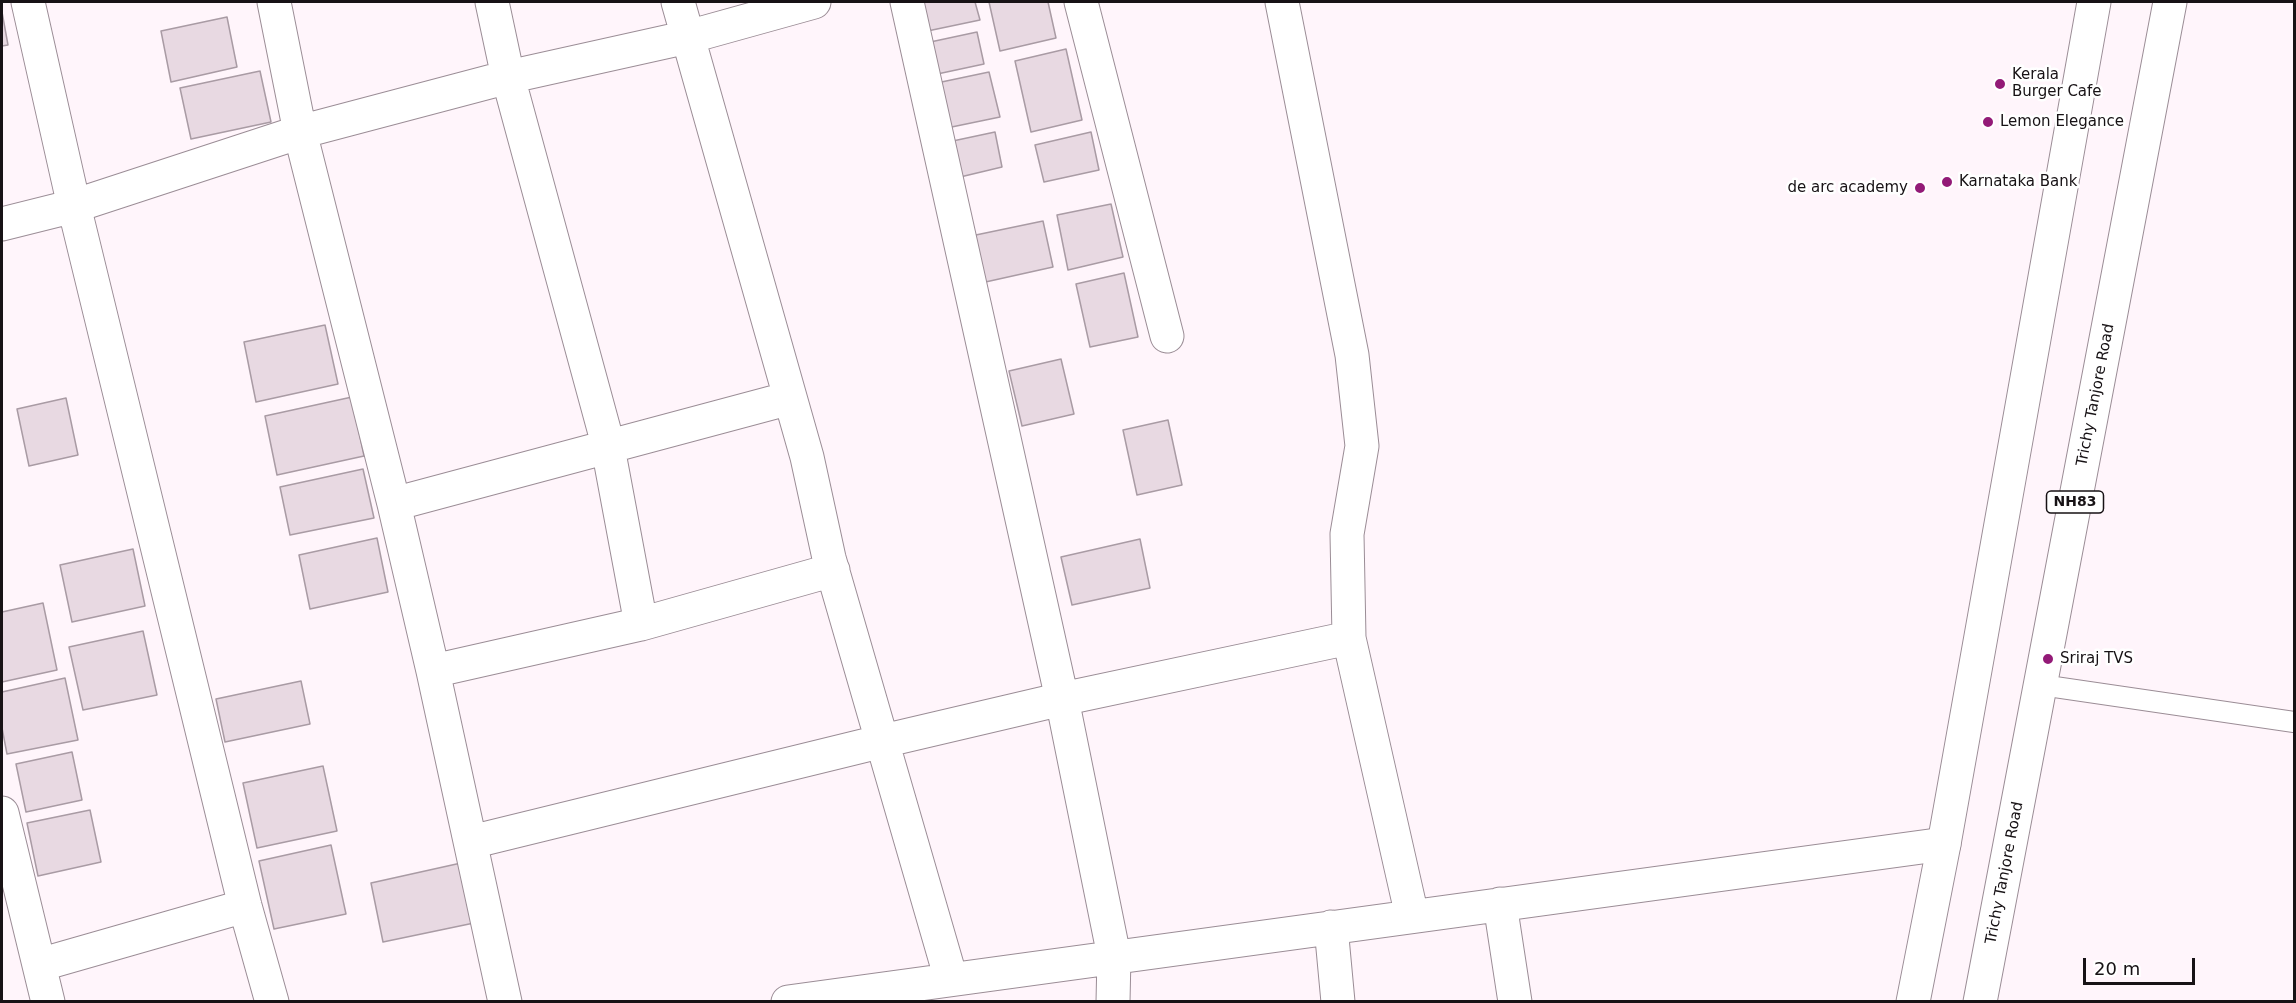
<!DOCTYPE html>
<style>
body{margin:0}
#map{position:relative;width:2296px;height:1003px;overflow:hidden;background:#fff5fb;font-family:"DejaVu Sans",sans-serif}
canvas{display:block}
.frame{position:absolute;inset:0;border:3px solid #171215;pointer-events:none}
.scale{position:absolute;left:2083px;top:958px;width:112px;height:27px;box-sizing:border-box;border:3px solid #171215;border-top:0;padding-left:8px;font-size:18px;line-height:21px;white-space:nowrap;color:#171215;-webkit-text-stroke:4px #fff;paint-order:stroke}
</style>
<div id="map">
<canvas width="2296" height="1003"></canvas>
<div class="frame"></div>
<div class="scale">20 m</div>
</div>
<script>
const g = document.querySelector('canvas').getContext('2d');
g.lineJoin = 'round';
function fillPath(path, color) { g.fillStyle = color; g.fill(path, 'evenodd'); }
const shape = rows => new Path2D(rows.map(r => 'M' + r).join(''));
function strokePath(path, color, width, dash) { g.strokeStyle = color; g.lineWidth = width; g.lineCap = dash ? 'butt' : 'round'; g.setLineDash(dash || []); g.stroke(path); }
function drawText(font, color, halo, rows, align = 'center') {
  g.font = font + ' "DejaVu Sans",sans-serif'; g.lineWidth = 5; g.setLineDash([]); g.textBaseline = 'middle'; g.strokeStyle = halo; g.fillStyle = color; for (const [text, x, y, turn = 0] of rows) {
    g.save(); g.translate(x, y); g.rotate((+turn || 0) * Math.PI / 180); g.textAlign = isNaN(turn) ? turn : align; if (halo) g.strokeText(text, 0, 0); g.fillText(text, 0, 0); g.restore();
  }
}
const building = shape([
 [911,2,975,2,980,20,918,33,911,2],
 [989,2,1048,2,1056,38,1000,51,989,2],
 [2,12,8,45,2,46,2,12],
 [227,17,237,67,171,82,161,31,227,17],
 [977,32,984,64,928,76,921,44,977,32],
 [1066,49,1082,120,1031,132,1015,61,1066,49],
 [260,71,271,122,191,139,180,88,260,71],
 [989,72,1000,117,942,129,932,84,989,72],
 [995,132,1002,167,956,178,948,142,995,132],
 [1091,132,1099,170,1044,182,1035,145,1091,132],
 [1111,204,1123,257,1068,270,1057,215,1111,204],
 [1043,221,1053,267,981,283,971,236,1043,221],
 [1124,273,1138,337,1090,347,1076,284,1124,273],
 [325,325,338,384,256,402,244,342,325,325],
 [1061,359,1074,414,1022,426,1009,371,1061,359],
 [352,397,364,456,277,475,265,416,352,397],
 [66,398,78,455,29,466,17,409,66,398],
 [1168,420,1182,485,1137,495,1123,430,1168,420],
 [363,469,374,518,290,535,280,487,363,469],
 [377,538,388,592,310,609,299,555,377,538],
 [1140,539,1150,588,1072,605,1061,557,1140,539],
 [133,549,145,606,72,622,60,565,133,549],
 [43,603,57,670,2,682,2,612,43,603],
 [143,631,157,695,83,710,69,647,143,631],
 [65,678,78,740,7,754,2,728,2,692,65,678],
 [301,681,310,724,225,742,216,699,301,681],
 [72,752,82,800,26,812,16,764,72,752],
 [323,766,337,831,257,848,243,783,323,766],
 [90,810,101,862,38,876,27,823,90,810],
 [331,845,346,914,274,929,259,861,331,845],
 [461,863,474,923,383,942,371,883,461,863]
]);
fillPath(building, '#e8d9e2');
strokePath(building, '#a99ba4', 1.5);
const lane = shape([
 [2041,685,2294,722]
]);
const street = shape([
 [28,2,74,206,245,906,272,1002],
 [274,2,300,132,394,504,433,671,505,1002],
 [492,2,508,77,606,437,641,624],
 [678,2,807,457,829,558,951,979],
 [907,2,1062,699,1114,956,1113,1002],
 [1081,2,1167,336],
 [1282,2,1352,355,1362,446,1347,534,1349,638,1412,916],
 [2,224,74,206,300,132,508,77,688,37,814,2],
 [394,504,790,398],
 [433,671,641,624,833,570],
 [2,813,48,1002],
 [471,842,883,741,1062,699,1349,638],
 [1500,904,1515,1002],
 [1331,927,1338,1002],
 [39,965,245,906],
 [788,1002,1944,844]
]);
const highway = shape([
 [1913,1002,1944,844,2094,2],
 [1980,1002,2170,2]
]);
strokePath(lane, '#9b8d96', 22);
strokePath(street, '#9b8d96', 35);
strokePath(highway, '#9b8d96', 35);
strokePath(lane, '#fff', 20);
strokePath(street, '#fff', 33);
strokePath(highway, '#fff', 33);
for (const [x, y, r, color] of [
 [2000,84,6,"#931a77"],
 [1988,122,6,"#931a77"],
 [1947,182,6,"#931a77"],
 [1920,188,6,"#931a77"],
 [2048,659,6,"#931a77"]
]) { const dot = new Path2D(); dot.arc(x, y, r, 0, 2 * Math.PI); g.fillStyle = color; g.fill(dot); strokePath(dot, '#fff', 2); }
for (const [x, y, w] of [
 [2075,502,57]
]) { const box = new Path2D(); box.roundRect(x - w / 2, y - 11, w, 22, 4.5); g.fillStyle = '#fff'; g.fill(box); strokePath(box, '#171215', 1.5); }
drawText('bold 14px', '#171215', null, [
 ["NH83",2075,502]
]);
drawText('15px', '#171215', '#fff', [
 ["Kerala",2012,75],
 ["Burger Cafe",2012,92],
 ["Lemon Elegance",2000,122],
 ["Karnataka Bank",1959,182],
 ["de arc academy",1908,188,"right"],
 ["Sriraj TVS",2060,659]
], 'left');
drawText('15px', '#171215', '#fff', [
 ["Trichy Tanjore Road",2096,395,-79],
 ["Trichy Tanjore Road",2005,873,-79]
]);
</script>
